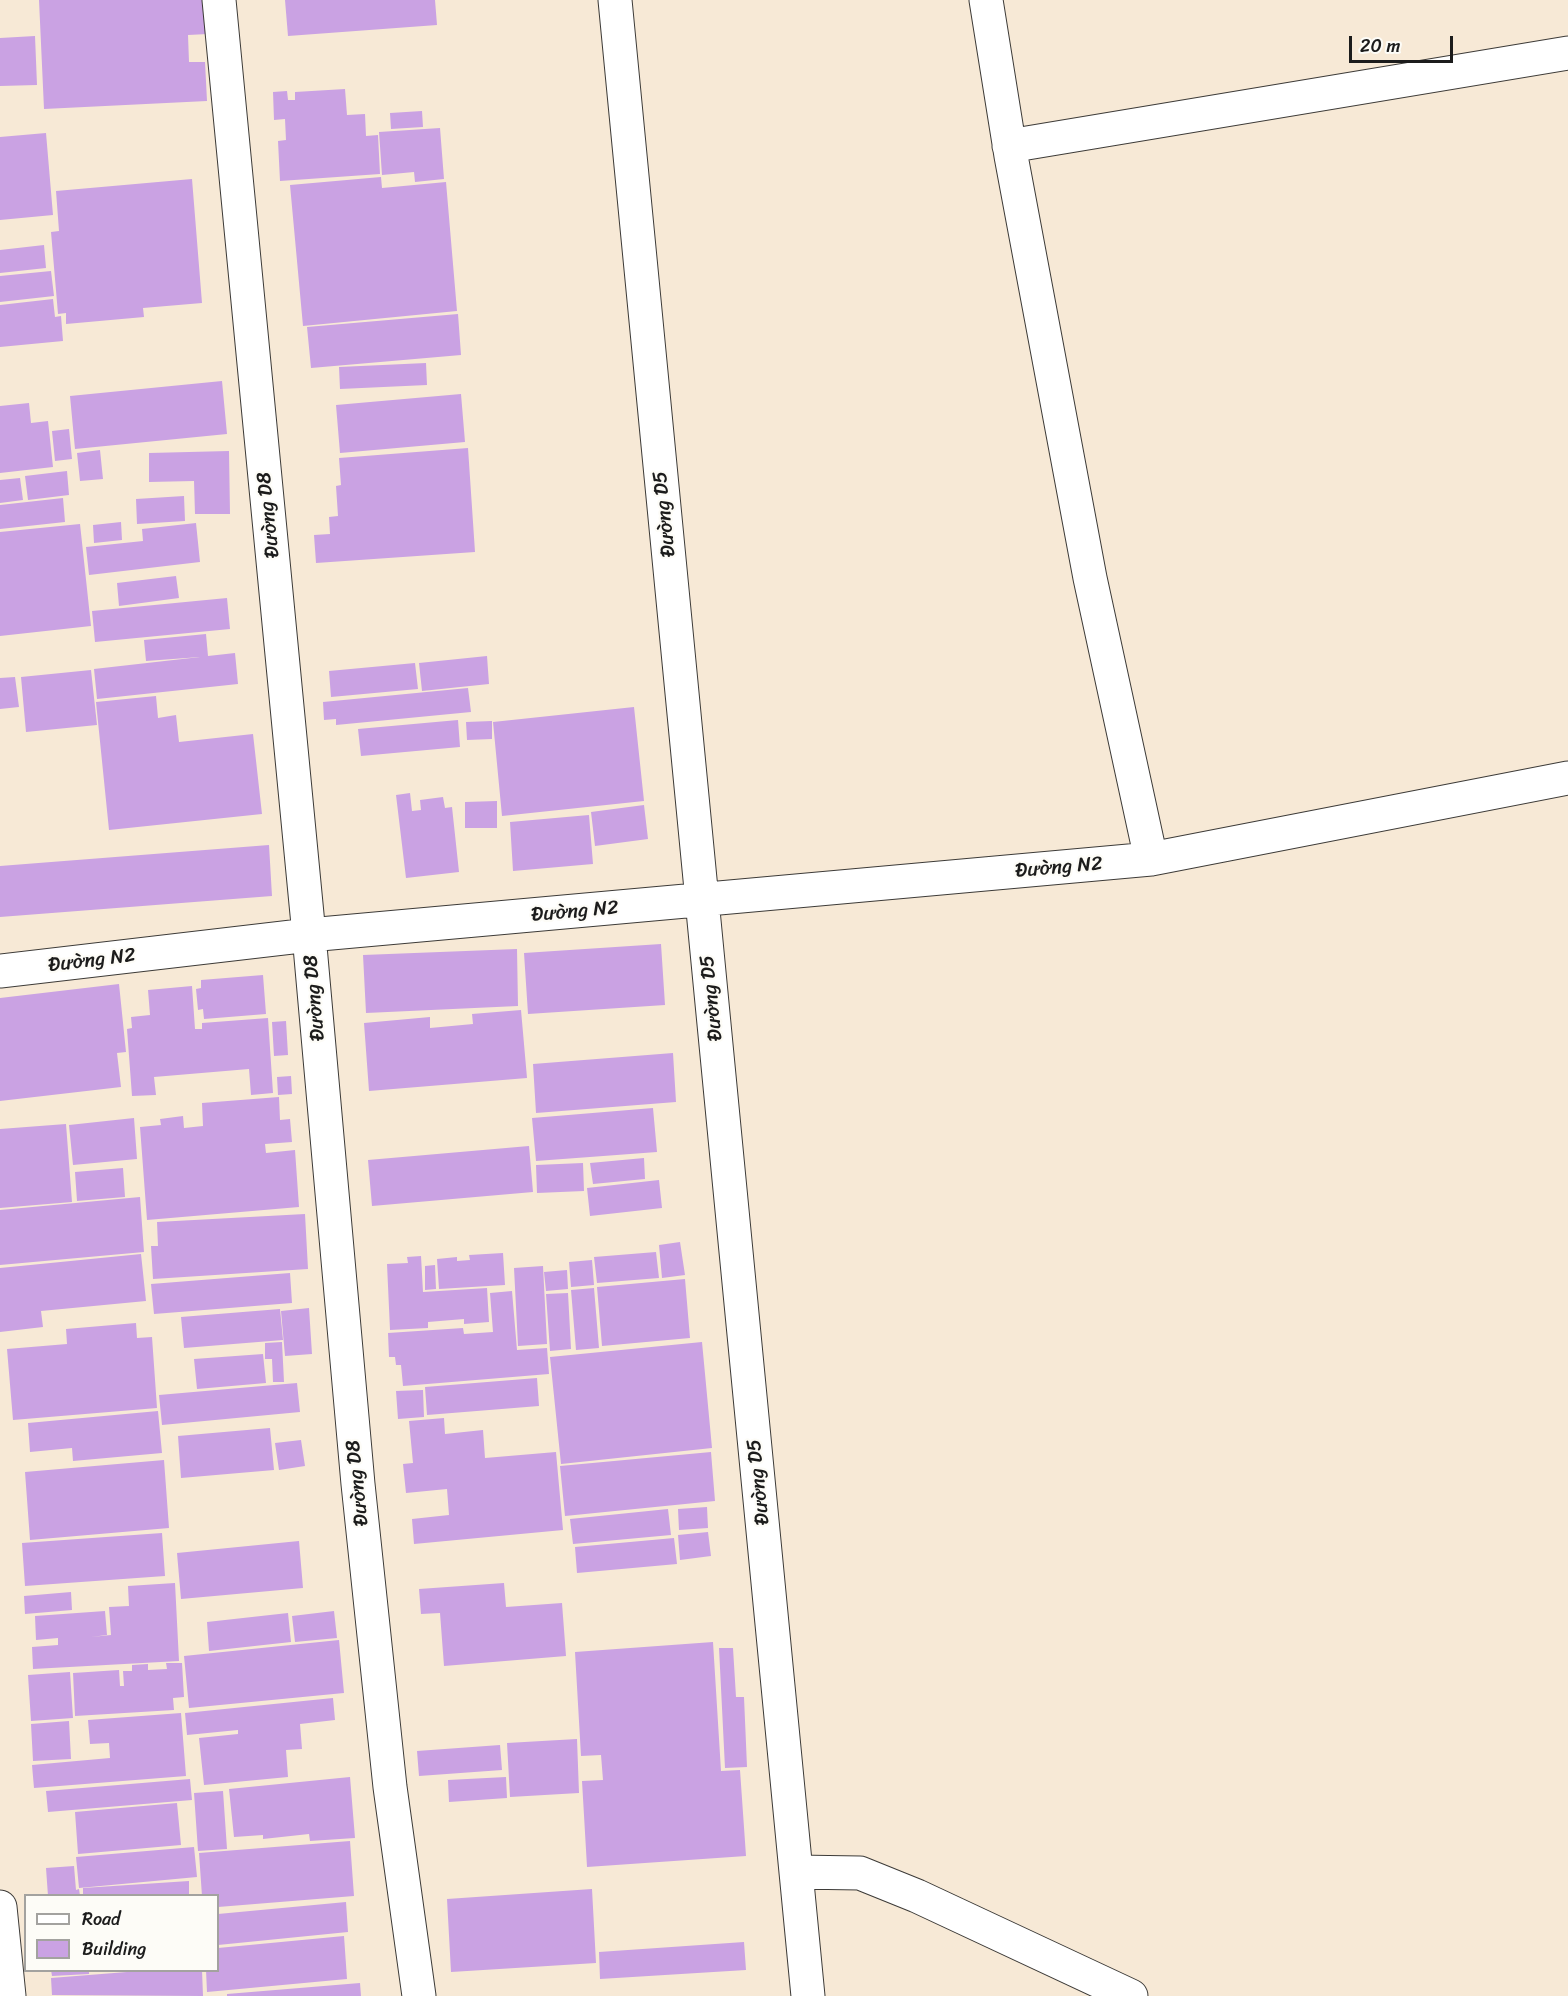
<!DOCTYPE html>
<meta charset="utf-8">
<style>
body{margin:0}
#map{position:relative;width:1568px;height:1996px;overflow:hidden;background:#f7e9d6;font-family:Sriracha,sans-serif}
canvas{display:block}
.legend{position:absolute;left:24px;top:1894px;width:195px;height:78px;box-sizing:border-box;background:#fdfcf7;border:2px solid #a3a29f;margin:0;padding:8px 10px;list-style:none;font-size:18px;color:#1c1c1c}
.legend li{display:flex;align-items:center;gap:12px;height:30px}
.legend b{width:30px;border:2px solid #a3a29f}
.scale{position:absolute;left:1349px;top:36px;width:104px;height:27px;box-sizing:border-box;border:3px solid #1c1c1c;border-top:0;padding-left:8px;font-size:18px;line-height:21px;white-space:nowrap;color:#1c1c1c;-webkit-text-stroke:4px #fdfcf7;paint-order:stroke}
</style>
<div id="map">
<canvas width="1568" height="1996"></canvas>
<ul class="legend">
<li><b style="height:8px;background:#fff"></b>Road</li>
<li><b style="height:16px;background:#caa2e3"></b>Building</li>
</ul>
<div class="scale">20 m</div>
</div>
<script>
const g = document.querySelector('canvas').getContext('2d');
g.lineJoin = 'round';
function fillPath(path, color) { g.fillStyle = color; g.fill(path, 'evenodd'); }
const shape = rows => new Path2D(rows.map(r => 'M' + r).join(''));
function strokePath(path, color, width, dash) { g.strokeStyle = color; g.lineWidth = width; g.lineCap = dash ? 'butt' : 'round'; g.setLineDash(dash || []); g.stroke(path); }
function drawText(font, color, halo, rows, align = 'center') {
  g.font = font + ' Sriracha,sans-serif'; g.lineWidth = 4.5; g.setLineDash([]); g.textBaseline = 'middle'; g.strokeStyle = halo; g.fillStyle = color; for (const [text, x, y, turn = 0] of rows) {
    g.save(); g.translate(x, y); g.rotate((+turn || 0) * Math.PI / 180); g.textAlign = isNaN(turn) ? turn : align; if (halo) g.strokeText(text, 0, 0); g.fillText(text, 0, 0); g.restore();
  }
}
fillPath(shape([
 [39,0,206,0,208,34,188,35,189,62,205,62,207,101,44,109],
 [285,0,435,0,437,25,288,36],
 [35,36,37,85,0,86,0,38],
 [345,89,347,115,365,114,366,136,378,135,380,174,280,181,278,141,286,140,285,119,274,120,273,92,287,91,288,100,295,100,295,92],
 [422,111,423,127,391,129,390,113],
 [440,128,444,179,415,182,414,172,382,175,379,132],
 [46,133,53,215,0,220,0,137],
 [381,177,382,188,446,182,457,311,303,326,290,185],
 [192,179,202,303,143,308,144,317,66,324,66,313,58,314,51,232,59,231,56,191],
 [44,245,46,268,0,273,0,250],
 [51,271,54,296,0,302,0,276],
 [53,299,55,317,61,316,63,341,0,347,0,305],
 [458,314,461,355,311,368,307,327],
 [426,363,427,385,340,389,339,367],
 [222,381,227,434,75,449,70,396],
 [461,394,465,442,340,453,336,405],
 [29,403,31,423,48,421,53,467,0,473,0,406],
 [69,429,72,459,55,461,52,431],
 [468,448,475,552,316,563,314,535,330,534,329,517,338,516,336,486,341,485,339,458],
 [100,450,103,479,80,481,77,453],
 [229,451,230,514,195,514,194,481,149,482,149,453],
 [67,471,69,495,28,500,25,476],
 [20,478,23,500,0,503,0,480],
 [184,496,185,521,137,524,136,499],
 [63,498,65,522,0,529,0,505],
 [121,522,122,540,94,543,93,525],
 [196,523,200,562,89,575,86,547,143,541,142,529],
 [80,524,91,626,0,636,0,532],
 [176,576,179,598,119,606,117,583],
 [227,598,230,629,95,642,92,611],
 [206,634,208,656,235,653,238,684,97,699,94,669,200,657,146,661,144,640],
 [487,656,489,684,422,691,419,663],
 [415,663,418,689,331,697,329,671],
 [91,670,97,725,26,732,21,677],
 [15,677,19,707,0,709,0,678],
 [468,688,471,712,336,725,336,719,324,720,323,702],
 [156,696,158,718,176,715,179,742,253,734,262,814,109,830,96,702],
 [634,707,644,801,502,816,493,722],
 [458,720,460,747,361,756,358,729],
 [492,721,492,739,467,740,466,722],
 [410,793,412,811,421,810,420,800,443,797,445,808,452,807,459,872,406,878,396,795],
 [497,801,497,828,465,828,465,802],
 [644,805,648,839,595,846,591,812],
 [589,815,593,864,513,871,510,822],
 [269,845,272,896,0,917,0,866],
 [661,944,665,1005,528,1014,524,953],
 [517,949,518,1006,366,1013,363,955],
 [263,975,266,1014,204,1019,203,1009,198,1010,196,989,201,988,201,980],
 [119,984,126,1052,117,1053,121,1087,0,1101,0,998],
 [192,986,195,1029,202,1029,202,1023,268,1018,273,1093,251,1095,249,1069,154,1077,156,1095,132,1096,127,1029,132,1028,131,1017,150,1015,148,990],
 [521,1010,527,1078,369,1091,364,1023,430,1017,430,1028,473,1024,472,1014],
 [286,1021,288,1055,274,1056,272,1022],
 [673,1053,676,1102,536,1113,533,1064],
 [291,1076,292,1094,278,1095,277,1077],
 [279,1097,280,1120,290,1119,292,1142,265,1144,266,1153,295,1150,299,1207,147,1220,140,1127,161,1125,160,1119,183,1116,184,1128,203,1126,202,1103],
 [653,1108,657,1152,536,1161,532,1118],
 [134,1118,137,1159,73,1165,69,1125],
 [66,1124,72,1202,0,1208,0,1129],
 [529,1146,533,1192,372,1206,368,1160],
 [644,1158,645,1179,593,1184,590,1163],
 [583,1163,584,1191,537,1193,536,1165],
 [123,1168,125,1197,77,1201,75,1172],
 [659,1180,662,1208,590,1216,587,1188],
 [140,1197,144,1252,0,1265,0,1210],
 [305,1214,308,1269,153,1279,151,1246,158,1246,157,1222],
 [680,1242,685,1275,662,1278,659,1245],
 [656,1252,659,1278,597,1283,594,1257],
 [503,1253,505,1285,439,1289,437,1259,457,1257,457,1261,470,1260,469,1255],
 [141,1254,146,1301,41,1311,43,1327,0,1332,0,1268],
 [421,1256,423,1292,487,1288,489,1322,464,1324,464,1319,428,1322,428,1328,390,1330,387,1264,408,1263,407,1257],
 [592,1260,594,1285,571,1287,569,1262],
 [435,1265,436,1289,425,1290,425,1266],
 [543,1266,547,1344,518,1346,514,1268],
 [567,1270,568,1289,546,1291,544,1272],
 [290,1273,292,1303,154,1314,151,1284],
 [685,1279,690,1338,602,1346,597,1287],
 [594,1288,599,1348,576,1350,571,1290],
 [512,1291,517,1350,547,1348,549,1374,403,1386,401,1365,396,1365,395,1357,389,1357,388,1333,463,1328,464,1334,493,1332,490,1293],
 [568,1293,571,1349,550,1351,546,1294],
 [309,1308,312,1354,285,1356,281,1311],
 [280,1309,283,1340,184,1348,181,1317],
 [136,1323,137,1338,152,1337,157,1408,13,1420,7,1349,67,1344,66,1329],
 [282,1342,284,1382,273,1382,272,1359,265,1359,265,1343],
 [702,1342,712,1448,561,1464,550,1357],
 [263,1354,266,1383,197,1389,194,1359],
 [537,1378,539,1406,427,1415,425,1387],
 [297,1383,300,1412,162,1425,159,1395],
 [423,1390,424,1417,398,1419,396,1391],
 [158,1411,162,1453,73,1461,72,1448,30,1452,28,1423],
 [444,1418,445,1434,483,1430,485,1458,556,1452,563,1530,414,1544,412,1519,449,1515,447,1489,406,1493,403,1464,413,1463,409,1421],
 [270,1428,274,1470,181,1478,178,1436],
 [301,1440,305,1466,279,1470,275,1443],
 [711,1452,715,1501,565,1516,560,1466],
 [164,1460,169,1528,30,1540,25,1472],
 [707,1507,708,1528,679,1530,678,1509],
 [668,1509,671,1535,573,1544,570,1519],
 [708,1532,711,1556,680,1560,678,1535],
 [162,1533,165,1576,25,1586,22,1543],
 [674,1538,677,1564,577,1573,575,1547],
 [299,1541,303,1588,181,1599,177,1553],
 [175,1583,179,1661,33,1669,32,1647,58,1645,58,1638,36,1640,35,1616,105,1611,107,1635,91,1637,111,1635,109,1607,129,1606,128,1586],
 [504,1583,506,1607,562,1603,566,1656,444,1666,440,1613,421,1614,419,1589],
 [71,1592,72,1610,25,1614,24,1596],
 [334,1611,337,1638,295,1642,292,1616],
 [288,1613,291,1642,209,1651,207,1622],
 [339,1640,344,1693,189,1708,184,1656],
 [713,1642,721,1771,740,1770,746,1856,587,1867,582,1781,603,1780,601,1755,581,1756,575,1652],
 [719,1648,733,1648,736,1697,744,1697,747,1767,725,1768],
 [166,1663,182,1663,184,1697,173,1698,174,1710,75,1716,73,1673,119,1670,120,1686,124,1686,123,1671,132,1671,132,1665,148,1664,148,1670,167,1669],
 [70,1672,73,1718,31,1721,28,1675],
 [333,1698,335,1720,300,1724,302,1749,286,1750,288,1777,204,1785,199,1738,238,1734,238,1730,187,1735,185,1713],
 [181,1713,186,1776,34,1788,32,1765,110,1758,109,1743,90,1744,88,1720],
 [69,1721,71,1759,33,1761,31,1724],
 [577,1739,579,1793,510,1797,507,1743],
 [500,1745,502,1770,419,1776,417,1751],
 [350,1777,355,1838,310,1841,309,1834,263,1839,263,1835,234,1837,229,1789],
 [506,1777,507,1798,449,1802,448,1780],
 [190,1779,192,1800,48,1812,46,1791],
 [223,1791,227,1849,198,1851,194,1793],
 [177,1803,181,1845,78,1854,75,1812],
 [350,1841,354,1896,218,1907,218,1896,202,1896,199,1853],
 [194,1847,197,1877,79,1888,76,1857],
 [74,1866,76,1890,79,1889,80,1896,48,1896,46,1868],
 [189,1881,189,1896,83,1896,83,1888],
 [592,1889,596,1963,451,1972,447,1899],
 [346,1902,348,1932,218,1945,218,1914],
 [344,1936,347,1979,207,1992,206,1970,218,1970,218,1948],
 [744,1942,746,1970,600,1979,599,1952],
 [51,1970,89,1970,89,1974,52,1976],
 [152,1970,202,1970,203,1996,52,1995,51,1978],
 [360,1983,361,1996,227,1996,227,1994]
]), '#caa2e3');
const minor = shape([
 [219,0,309,935,358,1484,390,1787,419,1996],
 [615,0,808,1996],
 [986,0,1011,156,1090,578,1151,859],
 [1009,146,1568,53],
 [0,971,309,935,1151,859,1568,778],
 [796,1872,860,1873,917,1896,1131,1996],
 [0,1907,9,1996]
]);
strokePath(minor, '#3d3b38', 35);
strokePath(minor, '#fff', 33);
drawText('20px', '#1c1c1c', '#fdfcf7', [
 ["Đường D5",665,514,-96],
 ["Đường D8",269,515,-96],
 ["Đường N2",1059,868,-5],
 ["Đường N2",575,912,-5],
 ["Đường N2",92,961,-7],
 ["Đường D8",315,998,-95],
 ["Đường D5",712,998,-96],
 ["Đường D5",759,1482,-96],
 ["Đường D8",358,1483,-96]
]);
</script>
